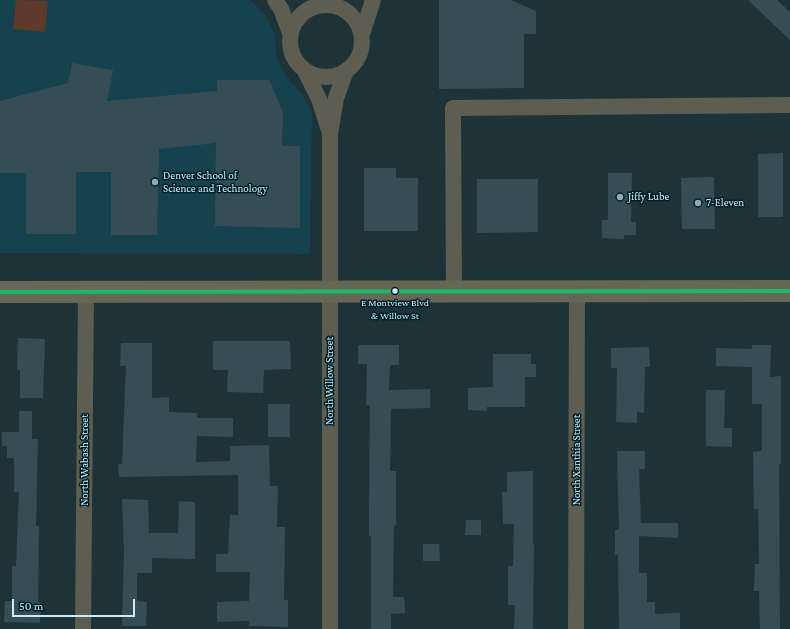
<!DOCTYPE html>
<style>
body{margin:0}
#map{position:relative;width:790px;height:629px;overflow:hidden;background:#1d3338;font-family:"Crimson Pro",serif}
canvas{display:block}
.scale{position:absolute;left:12px;top:599px;width:123px;height:18px;box-sizing:border-box;border:2px solid #c8ebf7;border-top:0;padding-left:5px;font-size:12px;line-height:14px;white-space:nowrap;color:#c8ebf7;-webkit-text-stroke:3px #001f28;paint-order:stroke}
</style>
<div id="map">
<canvas width="790" height="629"></canvas>
<div class="scale">50 m</div>
</div>
<script>
const g = document.querySelector('canvas').getContext('2d');
g.lineJoin = 'round';
function fillPath(path, color) { g.fillStyle = color; g.fill(path, 'evenodd'); }
const shape = rows => new Path2D(rows.map(r => 'M' + r).join(''));
function strokePath(path, color, width, dash) { g.strokeStyle = color; g.lineWidth = width; g.lineCap = dash ? 'butt' : 'round'; g.setLineDash(dash || []); g.stroke(path); }
function drawText(font, color, halo, rows, align = 'center') {
  g.font = font + ' "Crimson Pro",serif'; g.lineWidth = 3; g.setLineDash([]); g.textBaseline = 'middle'; g.strokeStyle = halo; g.fillStyle = color; for (const [text, x, y, turn = 0] of rows) {
    g.save(); g.translate(x, y); g.rotate((+turn || 0) * Math.PI / 180); g.textAlign = isNaN(turn) ? turn : align; if (halo) g.strokeText(text, 0, 0); g.fillText(text, 0, 0); g.restore();
  }
}
fillPath(shape([
 [0,0,250,0,264,13,275,34,276,55,286,76,300,92,312,112,310,254,0,253]
]), '#16414e');
fillPath(shape([
 [16,0,48,1,45,32,13,29]
]), '#5f3a2c');
fillPath(shape([
 [439,0,511,0,536,11,536,34,524,34,524,88,439,89],
 [748,0,777,0,790,12,790,40],
 [72,63,113,70,107,101,217,91,217,80,269,80,283,112,282,146,300,146,300,228,215,226,216,143,159,149,157,235,111,235,111,172,76,172,76,234,26,234,26,173,0,173,0,101,68,83],
 [783,153,783,217,758,217,758,154],
 [364,168,396,168,396,178,418,178,418,231,364,231],
 [608,173,632,173,631,222,636,222,636,235,624,235,624,239,602,238,602,220,608,220],
 [714,177,715,229,682,229,681,178],
 [477,179,538,179,538,232,477,233],
 [18,338,45,339,43,398,20,398,20,370,17,370],
 [213,341,290,341,291,369,264,370,263,393,227,392,228,370,213,370],
 [121,343,152,343,152,398,169,397,169,412,197,413,197,418,233,418,233,437,197,436,196,462,230,461,230,446,269,445,270,486,278,486,277,527,285,527,284,600,288,600,288,627,249,626,249,621,217,622,217,602,249,601,250,572,216,572,216,554,228,554,230,515,238,515,238,475,119,477,118,464,122,464,126,366,120,366],
 [358,345,399,345,399,365,390,365,389,390,430,389,430,408,391,409,390,471,396,471,396,525,394,525,393,597,404,597,405,613,391,614,391,629,371,629,371,536,369,536,369,511,370,405,366,405,367,364,358,364],
 [752,345,771,345,770,377,781,376,781,464,779,464,780,629,760,629,759,591,754,591,755,564,759,564,758,509,754,509,753,452,762,451,762,404,752,404,752,367,716,366,716,348,752,349],
 [649,347,650,367,645,367,644,413,637,412,637,423,616,422,617,368,611,368,611,348],
 [493,354,531,354,531,364,536,364,536,377,525,377,525,407,487,407,487,411,468,410,468,388,493,387],
 [706,390,725,390,724,428,732,428,732,447,706,446],
 [268,404,290,404,290,437,268,437],
 [19,411,32,411,32,439,38,439,36,526,39,526,38,602,41,602,40,623,4,622,5,601,12,601,12,566,16,566,19,492,14,492,14,458,7,458,7,446,2,446,2,432,19,432],
 [617,451,645,451,645,469,639,469,641,523,678,523,678,538,639,536,639,573,647,573,647,602,655,602,655,614,680,613,680,629,619,629,618,555,615,555,615,530,619,530],
 [533,471,533,544,534,544,533,629,514,629,515,605,508,605,508,566,513,566,514,524,503,524,502,492,507,492,507,472],
 [122,499,148,500,149,533,178,533,179,501,195,502,195,559,152,558,152,573,137,573,137,601,147,602,146,626,122,626,124,550],
 [466,520,481,520,481,535,465,535],
 [423,544,439,544,440,561,423,561]
]), '#354e56');
strokePath(shape([
 [275,0,281,9,290,33],
 '290 41a36 36 0 1 1 72 0a36 36 0 1 1-72 0Z',
 [362,34,373,0],
 [305,71,319,99,329,130],
 [454,291,453,108,790,105],
 [83,629,86,292],
 [330,629,330,134,336,98,346,71],
 [576,629,577,290]
]), '#5d5e51', 16);
strokePath(shape([
 [0,292,790,291]
]), '#676755', 22);
strokePath(shape([
 [0,292,790,291]
]), '#1ab867', 4);
for (const [x, y, r, color] of [
 [155,182,4,"#8cabb4"],
 [620,197,4,"#8cabb4"],
 [698,203,4,"#8cabb4"],
 [395,291,3.5,"#c8ebf7"]
]) { const dot = new Path2D(); dot.arc(x, y, r, 0, 2 * Math.PI); g.fillStyle = color; g.fill(dot); strokePath(dot, '#001f28', 1.5); }
drawText('10px', '#c8ebf7', '#001f28', [
 ["E Montview Blvd",395,303],
 ["& Willow St",395,316]
]);
drawText('11px', '#c8ebf7', '#001f28', [
 ["Denver School of",163,176],
 ["Science and Technology",163,189],
 ["Jiffy Lube",628,197],
 ["7-Eleven",706,203]
], 'left');
drawText('11px', '#c8ebf7', '#001f28', [
 ["North Willow Street",330,381,-90],
 ["North Wabash Street",85,460,-90],
 ["North Xanthia Street",577,460,-90]
]);
</script>
